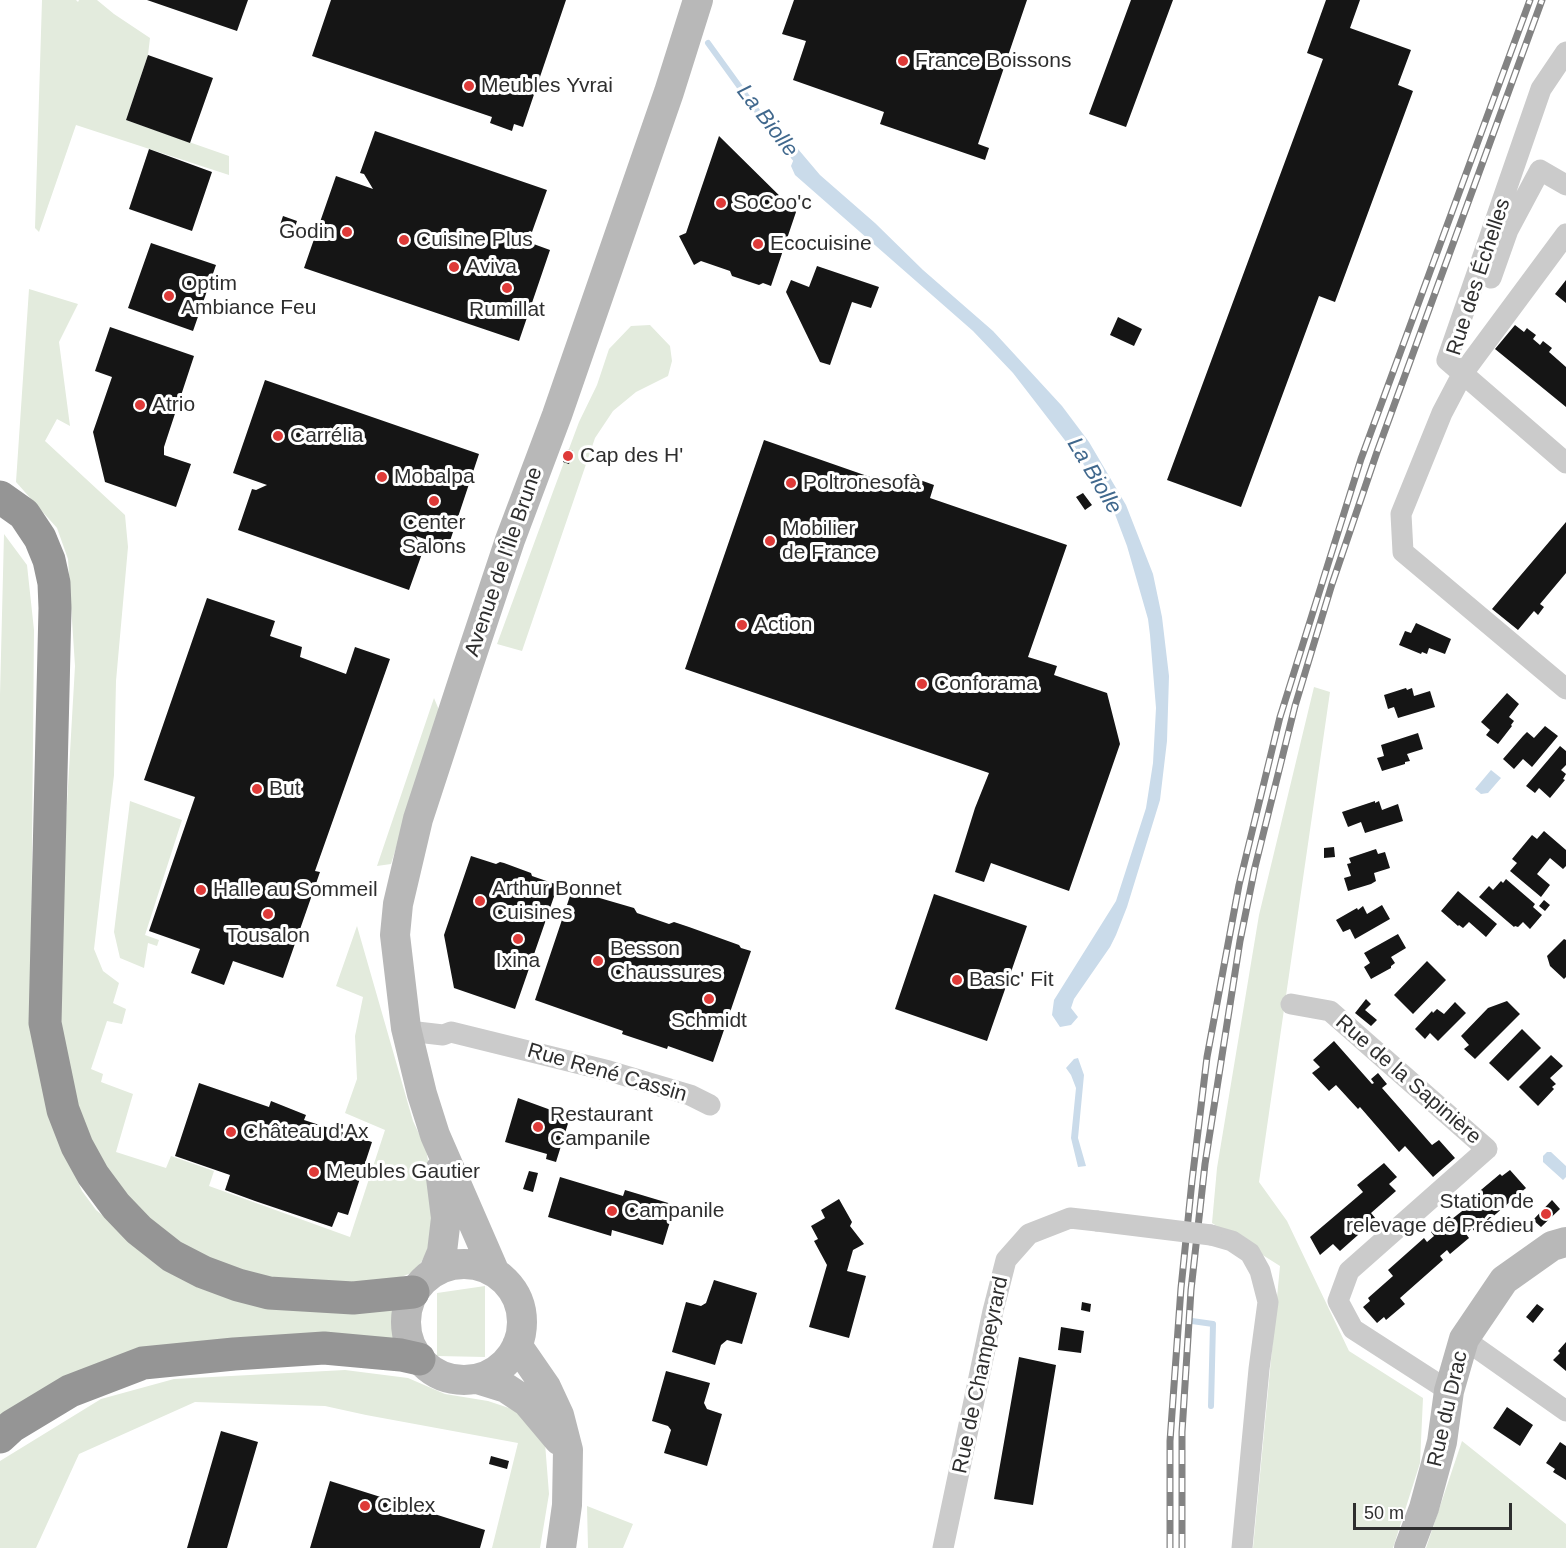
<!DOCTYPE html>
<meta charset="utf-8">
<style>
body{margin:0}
#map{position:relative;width:1566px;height:1548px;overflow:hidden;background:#fff;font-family:Arial,sans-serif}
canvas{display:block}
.scale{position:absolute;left:1353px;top:1503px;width:159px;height:27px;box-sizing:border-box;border:3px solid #2e2e2e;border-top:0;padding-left:8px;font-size:18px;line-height:21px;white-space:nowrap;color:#2e2e2e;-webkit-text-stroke:4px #fff;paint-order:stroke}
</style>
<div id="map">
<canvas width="1566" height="1548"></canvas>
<div class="scale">50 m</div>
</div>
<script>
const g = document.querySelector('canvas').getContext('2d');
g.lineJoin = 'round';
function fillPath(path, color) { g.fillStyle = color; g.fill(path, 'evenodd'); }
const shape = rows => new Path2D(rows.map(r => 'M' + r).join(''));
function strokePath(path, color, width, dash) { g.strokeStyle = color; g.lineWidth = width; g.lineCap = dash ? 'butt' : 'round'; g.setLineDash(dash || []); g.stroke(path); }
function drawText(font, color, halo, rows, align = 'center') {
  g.font = font + ' Arial,sans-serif'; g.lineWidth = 6; g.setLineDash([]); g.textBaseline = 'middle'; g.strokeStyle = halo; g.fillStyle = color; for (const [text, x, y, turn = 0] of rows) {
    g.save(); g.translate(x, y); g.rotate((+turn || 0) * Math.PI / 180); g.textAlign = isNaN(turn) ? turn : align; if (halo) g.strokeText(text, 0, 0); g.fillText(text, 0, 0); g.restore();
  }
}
fillPath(shape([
 [42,0,76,0,78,2,79,0,97,0,114,14,150,38,148,55,126,120,229,156,229,175,76,125,39,232,35,228],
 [29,289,78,304,59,342,70,426,57,419,45,441,125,515,128,547,116,681,114,775,94,949,103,971,119,983,113,1003,126,1009,122,1024,107,1021,91,1069,103,1074,101,1082,133,1094,116,1152,166,1168,171,1156,214,1171,209,1186,350,1237,385,1130,345,1113,357,1079,355,1036,363,997,336,986,357,926,413,1121,426,1149,432,1184,431,1245,416,1271,384,1284,243,1276,164,1234,114,1187,82,1126,59,1046,60,925,75,666,68,559,57,528,16,482],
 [650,325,670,346,672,361,668,376,636,392,613,411,595,438,522,651,497,644,554,489,579,422,597,385,609,349,631,326],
 [4,534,27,565,34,630,31,962,51,1122,82,1191,96,1210,176,1275,394,1307,396,1345,232,1343,0,1423,0,695],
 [1314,687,1330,692,1259,1182,1287,1221,1349,1351,1423,1398,1420,1463,1393,1548,1253,1548,1280,1266,1212,1223,1217,1168,1259,915],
 [434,698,439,710,391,864,377,866],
 [130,801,182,820,145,935,159,940,157,946,148,943,144,968,120,958,114,932],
 [485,1286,485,1357,437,1356,437,1293],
 [345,1370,408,1378,445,1394,488,1401,518,1411,545,1443,549,1494,540,1548,492,1548,518,1443,366,1415,325,1406,195,1402,79,1454,36,1548,0,1548,0,1461,101,1399,174,1379],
 [1462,1441,1566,1524,1566,1548,1426,1548],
 [587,1506,633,1524,623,1548,588,1548]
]), '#e3ebdd');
fillPath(shape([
 [798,149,820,175,875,223,923,270,993,331,1062,406,1089,442,1126,505,1153,574,1162,617,1169,676,1167,741,1160,800,1127,907,1116,935,1110,947,1074,999,1071,1008,1078,1017,1071,1025,1060,1027,1052,1015,1054,1000,1116,901,1146,808,1153,763,1156,708,1150,635,1148,619,1127,546,1113,509,1101,487,1013,373,973,331,795,175,791,166],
 [1491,770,1501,778,1488,793,1481,794,1475,789],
 [1078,1058,1084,1075,1078,1138,1086,1166,1078,1167,1071,1138,1076,1088,1071,1075,1066,1068,1074,1059],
 [1547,1152,1551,1152,1566,1166,1566,1177,1563,1180,1543,1162,1543,1156]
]), '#cadbea');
strokePath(shape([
 [708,43,768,126,799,163],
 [1192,1321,1213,1324,1211,1406]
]), '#cadbea', 6);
fillPath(shape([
 [147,0,248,0,237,31],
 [331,0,566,0,523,127,514,124,512,131,490,123,492,117,312,56],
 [794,0,1027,0,978,144,989,148,985,160,880,124,884,112,793,80,806,41,782,34],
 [1131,0,1173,0,1126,127,1089,114],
 [1326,0,1360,0,1350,28,1411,50,1398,85,1413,91,1335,302,1319,296,1241,507,1167,480,1323,59,1307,53],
 [148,55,213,78,190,143,126,120],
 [375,131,547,190,532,232,530,231,517,238,550,250,519,341,304,268,336,176,373,189,364,174,360,173],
 [719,136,796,212,771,286,763,283,759,285,732,276,730,271,701,261,694,265,679,236,686,233],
 [149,149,212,172,192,231,129,209],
 [283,216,297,221,294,230,280,225],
 [151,243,216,265,193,331,128,308],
 [817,266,879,287,871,308,852,302,830,365,820,362,786,292,791,280,809,287],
 [1566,280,1566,303,1555,294],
 [1118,317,1142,329,1134,346,1110,335],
 [1515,325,1524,332,1527,328,1528,329,1536,335,1533,339,1540,345,1543,341,1552,348,1549,352,1566,367,1566,407,1495,349],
 [110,327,194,356,164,447,164,455,191,464,176,507,105,482,93,432,112,377,95,371],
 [265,380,479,454,448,547,416,536,421,547,424,548,409,590,238,530,252,489,256,490,267,485,233,473],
 [764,440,916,493,920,480,934,485,930,498,1067,545,1028,657,1057,666,1054,675,1107,693,1120,744,1069,891,991,863,984,882,955,872,975,808,989,773,685,669],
 [568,449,573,451,569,464,563,462],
 [1083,493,1092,505,1085,510,1076,497],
 [1566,522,1566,573,1540,604,1544,607,1538,615,1534,611,1518,630,1492,609],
 [207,598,275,621,270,636,302,647,300,657,346,674,355,647,390,659,315,871,320,872,283,978,233,961,224,985,191,973,200,949,149,931,195,797,144,780],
 [1416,623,1451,639,1445,654,1429,648,1427,654,1422,652,1421,654,1399,645,1405,631,1411,633],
 [1406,688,1407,690,1412,688,1414,696,1430,691,1435,707,1398,718,1394,707,1388,709,1384,695],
 [1507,693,1519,704,1509,717,1514,721,1511,725,1512,726,1498,744,1486,735,1490,730,1481,722],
 [1545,726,1558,736,1532,767,1523,759,1514,769,1503,759,1523,736,1527,732,1534,738],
 [1418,733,1423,749,1407,754,1410,761,1405,762,1405,764,1382,771,1377,758,1384,756,1381,745],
 [1560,746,1566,751,1566,765,1561,770,1566,774,1563,779,1565,780,1550,798,1539,788,1535,793,1526,786],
 [1375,801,1375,803,1379,801,1382,810,1398,804,1403,821,1365,833,1361,822,1348,827,1342,812],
 [1544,831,1566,850,1566,866,1563,869,1550,858,1537,874,1550,885,1541,897,1510,871,1517,863,1512,859,1532,835,1537,839],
 [1334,847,1335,857,1324,858,1324,848],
 [1376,849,1378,854,1385,852,1390,868,1374,873,1376,881,1371,884,1348,891,1344,878,1351,876,1347,864,1351,863,1349,858],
 [471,856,496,864,500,862,504,863,531,873,532,876,558,885,515,1009,454,988,444,935],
 [1506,879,1535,904,1533,907,1542,915,1530,929,1523,922,1518,927,1515,926,1514,927,1479,897,1489,886,1493,890,1501,881,1503,883],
 [572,890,634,908,637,913,669,924,674,922,689,927,739,945,741,948,751,951,713,1062,668,1046,667,1049,622,1034,623,1031,535,1000],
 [1458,891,1497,924,1486,937,1469,922,1463,928,1459,925,1458,926,1441,911],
 [934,894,1027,926,987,1041,895,1009],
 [1544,900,1550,905,1545,911,1539,906],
 [1382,905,1390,919,1355,939,1350,929,1343,932,1336,920,1357,908,1358,910,1363,906,1367,914],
 [1398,934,1406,948,1391,957,1395,963,1391,966,1391,968,1371,979,1364,967,1370,963,1364,953],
 [1564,939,1566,940,1566,977,1564,979,1550,966,1547,956],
 [1427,961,1446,980,1413,1014,1394,995],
 [1366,999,1371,1004,1365,1010,1377,1020,1371,1026,1355,1013],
 [1507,1001,1520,1014,1475,1059,1464,1049,1469,1045,1461,1036,1488,1008],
 [1455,1002,1466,1013,1438,1041,1430,1033,1425,1039,1415,1029,1432,1011,1433,1013,1437,1009,1444,1014],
 [1522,1029,1541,1048,1508,1081,1489,1063],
 [1334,1041,1372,1084,1374,1083,1371,1079,1378,1073,1387,1084,1382,1088,1432,1145,1439,1140,1455,1158,1433,1177,1405,1146,1399,1152,1360,1107,1358,1109,1336,1085,1329,1091,1312,1073,1320,1067,1313,1060],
 [1551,1055,1563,1066,1550,1078,1556,1084,1552,1087,1554,1089,1538,1106,1519,1087],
 [199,1083,269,1107,271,1101,306,1115,304,1120,372,1142,348,1215,338,1212,332,1227,255,1201,225,1190,230,1175,175,1156],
 [518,1098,570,1117,556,1162,546,1159,547,1154,505,1142],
 [1384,1163,1397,1177,1389,1184,1396,1191,1371,1213,1376,1219,1340,1251,1333,1244,1320,1255,1310,1237,1363,1192,1357,1185],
 [1510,1170,1526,1188,1475,1232,1472,1228,1466,1234,1469,1238,1450,1254,1447,1250,1440,1256,1443,1260,1400,1298,1405,1304,1386,1320,1384,1317,1377,1323,1363,1307,1370,1301,1368,1298,1393,1276,1388,1270,1424,1238,1427,1242,1434,1236,1431,1232,1449,1216,1452,1219,1466,1208,1463,1205,1500,1174,1502,1176],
 [529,1171,538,1173,533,1192,523,1189],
 [560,1177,623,1196,625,1190,675,1205,663,1245,612,1230,611,1236,548,1217],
 [839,1199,852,1222,850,1226,864,1244,853,1250,847,1271,866,1276,849,1338,809,1327,827,1265,814,1241,818,1239,811,1226,825,1218,821,1210],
 [1552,1200,1560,1209,1541,1227,1533,1220],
 [714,1280,757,1293,742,1344,727,1340,721,1345,715,1365,672,1352,686,1302,701,1306,706,1303],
 [1082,1302,1091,1304,1090,1312,1081,1310],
 [1537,1304,1544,1309,1533,1323,1526,1317],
 [1061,1327,1084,1331,1081,1353,1058,1350],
 [1566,1342,1566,1371,1553,1360,1560,1353,1558,1351],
 [1019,1357,1056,1365,1033,1505,994,1499],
 [666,1371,710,1383,704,1403,707,1409,722,1414,707,1466,664,1453,671,1430,668,1426,652,1421],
 [1507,1407,1533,1425,1520,1446,1493,1428],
 [221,1431,258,1442,227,1548,187,1548],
 [1560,1442,1566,1446,1566,1480,1553,1472,1555,1469,1546,1463],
 [491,1456,509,1461,507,1469,489,1464],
 [330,1481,485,1530,480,1548,310,1548]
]), '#151515');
strokePath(shape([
 [1566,52,1541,89,1447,360,1566,463],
 [1566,234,1463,373,1442,413,1401,514,1403,552,1566,689],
 [1491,278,1508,230,1540,170,1566,185],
 [1291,1004,1330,1011,1487,1149,1349,1271,1338,1301,1353,1329,1449,1391],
 [406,1028,417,1032,443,1035,451,1032,609,1071,690,1095,710,1105],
 [1211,1235,1232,1241,1250,1253,1260,1271,1268,1302,1259,1369,1242,1548],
 [1464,1339,1566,1411],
 [943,1548,993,1311,1006,1260,1029,1234,1070,1218,1097,1221]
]), '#cbcbcb', 21);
strokePath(shape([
 '406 1322a58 58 0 1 1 116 0a58 58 0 1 1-116 0Z',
 [434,1271,442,1252,446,1218,440,1170],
 [495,1273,435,1135,422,1094,406,1028,395,935,398,904,418,819,468,666,510,540,557,415,669,92,698,0],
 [517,1345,546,1387,559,1415,568,1450,567,1505,561,1548],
 [477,1379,506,1388,527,1402,559,1440],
 [1409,1548,1424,1508,1442,1442,1449,1391,1464,1339,1504,1280,1552,1246,1566,1242]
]), '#b8b8b8', 30);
strokePath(shape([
 [0,497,24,514,40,538,49,560,54,583,55,608,45,1023,63,1110,77,1146,93,1175,116,1206,139,1230,172,1256,203,1272,238,1285,269,1293,353,1298,413,1292],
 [0,1437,12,1426,70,1391,143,1363,234,1354,324,1348,401,1355,419,1359]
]), '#959595', 33);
const rail = shape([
 [1170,1548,1170,1441,1181,1288,1192,1181,1207,1057,1239,885,1280,717,1361,459,1530,0],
 [1182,1548,1182,1432,1191,1290,1205,1164,1240,941,1255,867,1295,706,1332,584,1377,452,1542,0]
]);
strokePath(rail, '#838383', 7);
strokePath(rail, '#fff', 4.5, [14]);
strokePath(shape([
 [1097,1221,1211,1235]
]), '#cbcbcb', 21);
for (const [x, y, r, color] of [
 [903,61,6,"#de3a38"],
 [469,86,6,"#de3a38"],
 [721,203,6,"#de3a38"],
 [347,232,6,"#de3a38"],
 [404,240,6,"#de3a38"],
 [758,244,6,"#de3a38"],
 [454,267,6,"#de3a38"],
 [507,288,6,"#de3a38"],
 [169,296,6,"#de3a38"],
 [140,405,6,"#de3a38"],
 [278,436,6,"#de3a38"],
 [568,456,6,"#de3a38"],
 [382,477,6,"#de3a38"],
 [791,483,6,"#de3a38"],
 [434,501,6,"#de3a38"],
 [770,541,6,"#de3a38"],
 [742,625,6,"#de3a38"],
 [922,684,6,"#de3a38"],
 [257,789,6,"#de3a38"],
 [201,890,6,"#de3a38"],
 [480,901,6,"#de3a38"],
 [268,914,6,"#de3a38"],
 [518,939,6,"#de3a38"],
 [598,961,6,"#de3a38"],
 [957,980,6,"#de3a38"],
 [709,999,6,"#de3a38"],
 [538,1127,6,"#de3a38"],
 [231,1132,6,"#de3a38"],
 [314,1172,6,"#de3a38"],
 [612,1211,6,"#de3a38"],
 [1546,1214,6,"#de3a38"],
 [365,1506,6,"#de3a38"]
]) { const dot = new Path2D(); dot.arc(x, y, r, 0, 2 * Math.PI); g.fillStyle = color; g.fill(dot); strokePath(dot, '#fff', 2); }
drawText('21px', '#2e2e2e', '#fff', [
 ["France Boissons",915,61],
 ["Meubles Yvrai",481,86],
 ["SoCoo'c",733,203],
 ["Godin",335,232,"right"],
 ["Cuisine Plus",416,240],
 ["Ecocuisine",770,244],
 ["Aviva",466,267],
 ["Optim",181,284],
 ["Ambiance Feu",181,308],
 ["Rumillat",507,310,"center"],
 ["Atrio",152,405],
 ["Carrélia",290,436],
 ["Cap des H'",580,456],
 ["Mobalpa",394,477],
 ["Poltronesofà",803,483],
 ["Center",434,523,"center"],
 ["Salons",434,547,"center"],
 ["Mobilier",782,529],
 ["de France",782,553],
 ["Action",754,625],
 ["Conforama",934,684],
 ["But",269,789],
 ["Arthur Bonnet",492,889],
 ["Cuisines",492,913],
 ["Halle au Sommeil",213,890],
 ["Tousalon",268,936,"center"],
 ["Besson",610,949],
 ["Chaussures",610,973],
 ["Ixina",518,961,"center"],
 ["Basic' Fit",969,980],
 ["Schmidt",709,1021,"center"],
 ["Restaurant",550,1115],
 ["Campanile",550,1139],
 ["Château d'Ax",243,1132],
 ["Meubles Gautier",326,1172],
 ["Station de",1534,1202,"right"],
 ["relevage de Prédieu",1534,1226,"right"],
 ["Campanile",624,1211],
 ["Ciblex",377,1506]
], 'left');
drawText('21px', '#2e2e2e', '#fff', [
 ["Rue des Échelles",1479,277,-72],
 ["Avenue de l'Île Brune",504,562,-71],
 ["Rue René Cassin",607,1073,16],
 ["Rue de la Sapinière",1408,1080,41],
 ["Rue de Champeyrard",981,1375,-78],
 ["Rue du Drac",1448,1409,-77]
]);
drawText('italic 22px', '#40688d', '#fff', [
 ["La Biolle",767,121,52],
 ["La Biolle",1094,476,59]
]);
</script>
